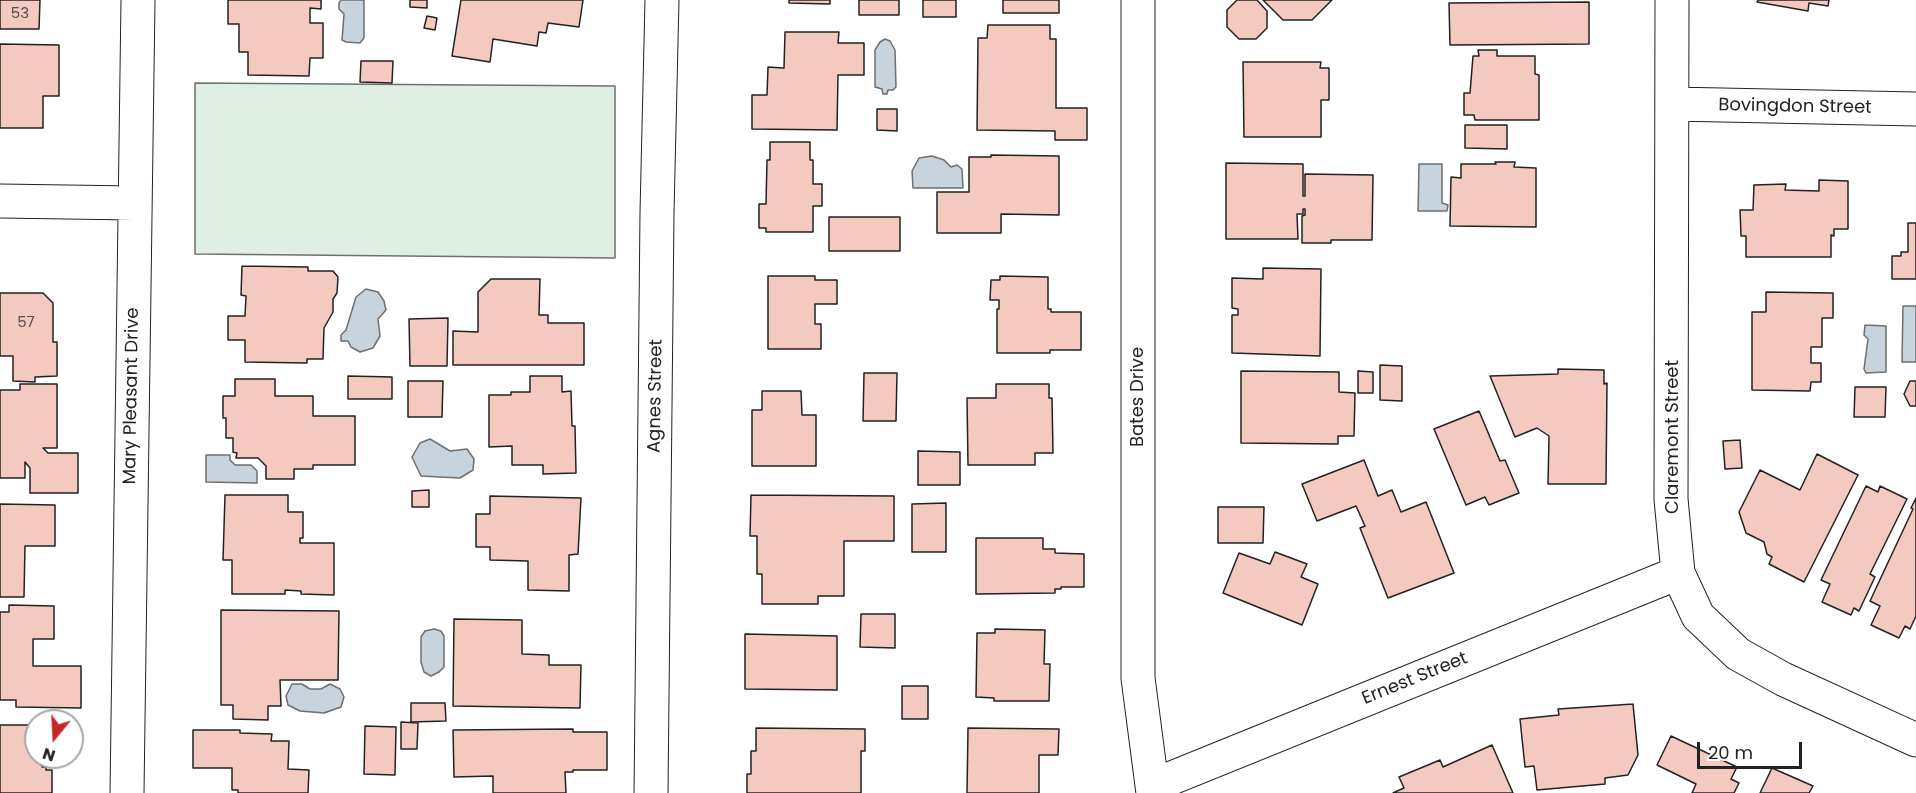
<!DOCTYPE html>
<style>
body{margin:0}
#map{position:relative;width:1916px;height:793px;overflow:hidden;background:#fff;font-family:Poppins,sans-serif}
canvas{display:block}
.north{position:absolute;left:24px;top:709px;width:60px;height:60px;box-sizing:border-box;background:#fff;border:2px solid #a7a7a7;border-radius:50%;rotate:198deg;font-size:16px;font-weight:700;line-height:24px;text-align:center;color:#222}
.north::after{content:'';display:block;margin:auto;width:21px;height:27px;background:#c62828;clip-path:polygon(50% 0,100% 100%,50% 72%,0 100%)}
.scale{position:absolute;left:1697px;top:742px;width:105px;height:27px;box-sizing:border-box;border:3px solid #222;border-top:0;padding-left:8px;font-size:18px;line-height:21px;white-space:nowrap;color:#222;-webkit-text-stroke:4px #fff;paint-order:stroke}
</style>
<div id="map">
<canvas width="1916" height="793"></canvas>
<div class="north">N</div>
<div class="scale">20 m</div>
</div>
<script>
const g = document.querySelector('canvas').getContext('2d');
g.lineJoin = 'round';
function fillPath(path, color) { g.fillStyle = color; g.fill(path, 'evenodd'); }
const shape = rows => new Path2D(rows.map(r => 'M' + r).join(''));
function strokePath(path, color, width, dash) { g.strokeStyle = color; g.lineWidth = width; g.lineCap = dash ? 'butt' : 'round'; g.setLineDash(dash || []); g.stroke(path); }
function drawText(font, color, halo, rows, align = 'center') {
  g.font = font + ' Poppins,sans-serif'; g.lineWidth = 4.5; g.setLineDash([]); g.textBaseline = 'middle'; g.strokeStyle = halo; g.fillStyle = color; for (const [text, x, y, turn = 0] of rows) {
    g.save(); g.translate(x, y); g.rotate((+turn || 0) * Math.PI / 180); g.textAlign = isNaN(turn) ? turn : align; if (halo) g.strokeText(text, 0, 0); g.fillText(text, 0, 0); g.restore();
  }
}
const green = shape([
 [195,83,615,86,615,258,195,254,195,83]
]);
fillPath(green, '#e0efe3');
strokePath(green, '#6f6f6f', 1.5);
const water = shape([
 [341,0,364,0,364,38,360,43,346,42,342,40,344,14,339,9,339,3,341,0],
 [885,39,890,41,895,50,896,87,893,90,888,90,887,94,883,94,882,89,875,87,875,50,880,42,885,39],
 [932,156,944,160,951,167,957,165,962,169,963,188,913,188,912,171,919,158,932,156],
 [1419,164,1442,164,1442,203,1448,205,1447,211,1418,211,1419,164],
 [366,289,378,292,384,301,386,310,378,319,380,336,373,348,360,352,351,347,348,341,341,341,341,335,346,330,356,297,366,289],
 [1903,306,1916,306,1916,362,1902,362,1903,306],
 [1865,325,1886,326,1886,372,1866,373,1864,369,1868,339,1864,335,1865,325],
 [430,439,450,451,467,449,474,459,473,470,460,478,421,476,412,457,420,443,430,439],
 [206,455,230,455,230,460,235,465,251,465,257,471,257,483,206,482,206,455],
 [434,629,441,631,444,636,444,667,439,672,431,676,424,672,421,662,421,637,425,631,434,629],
 [292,684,302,684,310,689,321,689,330,684,340,689,344,697,341,707,324,713,300,711,288,705,286,696,292,684]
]);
fillPath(water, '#c7d3dd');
strokePath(water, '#6f6f6f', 1.5);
const building = shape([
 [0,0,40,0,39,29,0,29,0,0],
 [228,0,321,0,321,9,310,8,310,23,323,23,323,58,310,58,309,76,248,75,248,52,239,52,239,24,228,24,228,0],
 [410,0,427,0,427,8,410,7,410,0],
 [461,0,583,0,579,27,548,23,546,33,539,32,537,46,493,39,490,62,452,56,461,0],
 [789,0,830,0,830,4,789,3,789,0],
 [859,0,899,0,899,15,859,15,859,0],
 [923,0,956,0,956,17,923,17,923,0],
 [1003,0,1059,0,1059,13,1003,13,1003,0],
 [1237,0,1257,0,1267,11,1267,28,1256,39,1239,39,1227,27,1227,10,1237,0],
 [1263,0,1332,0,1312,20,1283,20,1263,0],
 [1758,0,1829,0,1828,6,1809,3,1808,11,1757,2,1758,0],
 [1589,2,1589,44,1450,45,1449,3,1589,2],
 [427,16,437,18,435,30,424,28,427,16],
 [988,25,1050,25,1050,39,1056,39,1056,108,1087,108,1087,140,1055,140,1055,131,977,130,978,38,987,38,988,25],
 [785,32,839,32,838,43,864,43,864,75,838,75,837,130,752,129,752,95,767,95,768,67,784,68,785,32],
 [0,44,59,45,59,96,43,96,43,128,0,128,0,44],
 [1478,50,1497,50,1497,56,1535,56,1535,74,1539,75,1539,120,1475,120,1474,115,1464,115,1464,93,1470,93,1473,56,1479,56,1478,50],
 [361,61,393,61,392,83,360,82,361,61],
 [1243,62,1321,62,1320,68,1329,68,1329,100,1321,100,1321,137,1244,137,1243,62],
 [877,109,897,109,897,131,877,130,877,109],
 [1465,125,1507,125,1507,149,1465,148,1465,125],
 [770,142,810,142,810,160,813,160,813,184,822,184,822,206,813,206,813,232,766,232,766,228,759,228,759,204,766,204,767,160,770,160,770,142],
 [991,155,1059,156,1059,215,1001,214,1001,233,937,233,937,192,969,192,969,157,991,157,991,155],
 [1495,162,1515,162,1514,167,1536,168,1536,227,1450,226,1451,177,1461,178,1461,164,1496,164,1495,162],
 [1226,163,1303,164,1303,196,1305,196,1305,174,1373,175,1372,240,1331,240,1331,243,1302,243,1302,216,1305,215,1305,209,1303,209,1303,214,1297,214,1298,239,1226,239,1226,163],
 [1819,180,1848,181,1848,229,1834,229,1834,236,1831,235,1831,257,1746,257,1746,236,1741,236,1740,210,1753,210,1754,185,1786,184,1785,190,1819,191,1819,180],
 [829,217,900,217,900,251,829,251,829,217],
 [1908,223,1916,223,1916,279,1892,279,1892,256,1901,256,1901,252,1908,252,1908,223],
 [242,266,308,267,308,271,333,271,338,277,337,293,333,299,333,312,324,328,323,359,307,359,307,363,245,362,245,340,228,340,228,316,245,316,246,296,241,295,242,266],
 [1263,268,1321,269,1320,356,1232,353,1232,315,1238,315,1238,309,1232,308,1232,278,1263,279,1263,268],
 [768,276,815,276,815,280,837,280,837,304,815,304,815,324,821,324,821,349,768,349,768,276],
 [1000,276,1048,277,1048,309,1051,309,1051,312,1081,312,1081,350,1050,350,1050,353,997,353,997,309,999,309,999,300,990,300,991,280,1000,280,1000,276],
 [491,279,540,279,539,315,548,315,548,323,584,323,584,365,453,365,453,331,478,332,478,292,491,279],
 [1766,292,1833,293,1833,318,1822,318,1822,347,1811,347,1811,363,1821,363,1821,382,1811,382,1810,391,1752,390,1752,312,1766,312,1766,292],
 [0,293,43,293,53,303,53,342,57,342,57,376,35,377,35,382,13,381,13,356,0,356,0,293],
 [448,318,447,366,410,366,409,319,448,318],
 [1380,365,1402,366,1402,401,1380,400,1380,365],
 [1558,369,1604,370,1604,384,1607,383,1606,484,1548,484,1549,436,1537,428,1515,437,1490,376,1558,374,1558,369],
 [1241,371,1339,372,1339,392,1355,393,1354,436,1338,436,1338,444,1241,443,1241,371],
 [1358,371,1373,372,1373,393,1358,393,1358,371],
 [864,373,897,373,896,421,863,421,864,373],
 [348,376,392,377,392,399,348,399,348,376],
 [530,376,562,376,562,392,571,391,572,426,575,426,576,473,543,474,543,465,512,465,512,446,489,447,489,395,511,395,511,392,530,392,530,376],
 [235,379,275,379,275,396,313,396,313,416,355,416,355,465,313,465,313,469,294,469,294,479,266,479,266,466,258,458,236,458,237,453,233,452,233,438,226,438,226,418,223,418,223,396,235,396,235,379],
 [408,381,443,381,442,417,408,417,408,381],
 [1910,381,1916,381,1916,406,1910,406,1904,394,1910,381],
 [20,384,57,384,57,448,43,448,48,453,78,453,78,493,30,493,30,468,25,462,25,478,0,478,0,390,20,390,20,384],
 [996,384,1049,384,1049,398,1052,398,1053,453,1035,453,1035,465,968,465,967,398,996,398,996,384],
 [1855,387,1886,387,1885,417,1854,417,1855,387],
 [762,391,801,391,802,415,816,415,816,466,752,466,752,410,762,410,762,391],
 [1479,411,1500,461,1505,460,1519,493,1489,505,1485,497,1466,505,1434,429,1479,411],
 [1740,440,1742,468,1725,469,1723,441,1740,440],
 [918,451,960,452,960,485,918,485,918,451],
 [1817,454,1858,475,1804,582,1769,564,1772,557,1767,554,1764,542,1746,533,1739,512,1760,470,1800,490,1817,454],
 [1364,460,1378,496,1392,490,1401,512,1426,502,1454,573,1388,598,1360,528,1365,526,1356,506,1317,521,1302,484,1364,460],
 [1866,486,1878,492,1880,486,1907,499,1870,574,1875,577,1859,611,1854,608,1851,615,1822,602,1830,584,1821,580,1866,486],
 [429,490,429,507,412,507,412,491,429,490],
 [225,495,288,495,288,512,303,512,303,538,300,538,300,543,334,543,334,595,301,594,301,591,285,590,285,594,232,594,232,560,223,560,225,495],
 [751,495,894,496,894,541,844,541,844,596,818,596,818,604,762,604,762,574,757,574,757,536,750,536,751,495],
 [490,496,581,498,578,554,569,555,569,591,528,590,528,561,490,560,490,547,476,547,476,514,490,514,490,496],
 [1916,498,1916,616,1910,629,1905,626,1899,638,1871,625,1880,606,1870,601,1913,509,1911,508,1916,498],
 [946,503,946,552,912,552,912,504,946,503],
 [0,504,55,505,55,546,25,546,24,597,0,597,0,504],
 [1218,507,1264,507,1263,543,1218,543,1218,507],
 [976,538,1043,538,1043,549,1055,549,1055,553,1084,554,1084,587,1061,587,1061,589,1055,589,1055,593,976,594,976,538],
 [1275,552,1307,564,1301,577,1318,584,1302,625,1223,593,1239,553,1270,564,1275,552],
 [9,605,54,606,54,639,33,639,33,666,81,666,81,708,16,707,16,700,0,700,0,612,9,612,9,605],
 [221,610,339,611,338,680,280,680,281,706,268,706,268,720,233,719,233,705,221,705,221,610],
 [861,614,895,614,895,648,860,647,861,614],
 [454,619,522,620,522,654,549,655,549,665,581,665,580,708,453,706,454,619],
 [995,629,1045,630,1044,664,1050,664,1049,701,994,701,994,698,976,697,977,633,995,633,995,629],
 [745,634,837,636,837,690,745,689,745,634],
 [902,686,928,686,928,719,902,719,902,686],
 [411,703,445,703,446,721,411,722,411,703],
 [1633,704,1638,755,1628,775,1605,778,1605,784,1537,790,1534,766,1525,767,1520,719,1559,715,1558,709,1633,704],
 [401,722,418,723,417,749,401,749,401,722],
 [0,725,32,725,32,728,36,728,36,757,42,757,42,767,46,767,46,770,52,770,52,793,0,793,0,725],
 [365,726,396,727,395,775,364,774,365,726],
 [756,728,865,729,865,751,861,751,861,793,747,793,747,774,751,774,751,751,756,751,756,728],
 [968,728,1059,729,1058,755,1039,755,1039,793,967,793,968,728],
 [573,729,573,732,607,732,607,770,573,770,573,772,565,772,566,793,493,793,493,776,454,777,453,730,573,729],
 [193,730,240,730,240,733,272,734,271,741,289,741,288,769,309,770,308,793,238,793,238,790,232,790,232,768,193,768,193,730],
 [1671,736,1737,767,1731,779,1739,783,1734,793,1692,793,1696,784,1657,765,1671,736],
 [1492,745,1513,793,1393,793,1404,788,1399,777,1440,760,1443,767,1492,745],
 [1772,768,1813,786,1809,793,1760,793,1772,768]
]);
fillPath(building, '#f3c9c0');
strokePath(building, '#222', 1.5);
const minor = shape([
 [1138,0,1138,678,1153,793],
 [1672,0,1671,499,1678,573,1698,616,1738,654,1783,679,1916,740],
 [1673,104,1916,109],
 [0,201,134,203],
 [1152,786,1678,573],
 [127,793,138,0],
 [651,793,657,213,662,0]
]);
strokePath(minor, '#222', 35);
strokePath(minor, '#fff', 33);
drawText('15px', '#564c4a', null, [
 ["53",20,14],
 ["57",26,323]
]);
drawText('18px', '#222', '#fff', [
 ["Bovingdon Street",1795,107,1],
 ["Mary Pleasant Drive",132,396,-89],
 ["Agnes Street",656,396,-89],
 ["Bates Drive",1138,397,-90],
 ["Claremont Street",1673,437,-90],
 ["Ernest Street",1415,679,-22]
]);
</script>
